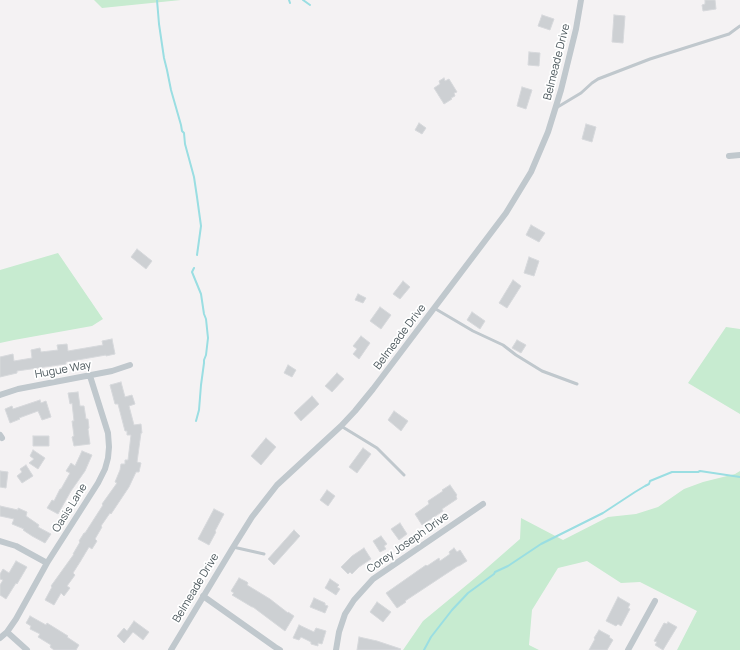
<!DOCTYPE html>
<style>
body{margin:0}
canvas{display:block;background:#f4f2f3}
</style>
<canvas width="740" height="650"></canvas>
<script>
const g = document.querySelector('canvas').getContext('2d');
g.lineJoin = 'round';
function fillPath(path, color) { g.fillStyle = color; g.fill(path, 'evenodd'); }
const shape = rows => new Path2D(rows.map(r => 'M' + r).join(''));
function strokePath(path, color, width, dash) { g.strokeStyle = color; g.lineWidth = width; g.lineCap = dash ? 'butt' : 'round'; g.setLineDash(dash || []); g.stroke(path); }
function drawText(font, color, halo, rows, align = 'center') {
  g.font = font + ' Manrope,sans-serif'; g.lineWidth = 3.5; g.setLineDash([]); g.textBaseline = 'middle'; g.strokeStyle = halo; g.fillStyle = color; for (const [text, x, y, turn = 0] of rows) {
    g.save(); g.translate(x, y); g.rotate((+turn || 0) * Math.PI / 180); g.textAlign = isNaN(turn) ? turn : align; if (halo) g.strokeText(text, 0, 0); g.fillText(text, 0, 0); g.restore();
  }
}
fillPath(shape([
 [94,0,181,0,102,8],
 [58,253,103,319,92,326,14,340,0,343,0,270],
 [726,327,740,329,740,414,688,383],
 [740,471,740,650,677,650,697,611,640,582,621,583,587,561,558,568,532,610,529,645,539,650,403,650,423,621,480,574,520,539,521,518,563,540,608,517,636,514,658,507,684,489,703,482,735,474]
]), '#c7ebd0');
strokePath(shape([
 [157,0,159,24,164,58,167,70,171,90,181,125,182,131,184,133,185,144,194,177,197,197,201,226,197,255],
 [289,0,290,3],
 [303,0,310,5],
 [194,268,192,272,201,294,204,314,206,319,208,338,206,355,204,360,204,363,201,385,199,410,196,421],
 [424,650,431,637,452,610,468,593,494,574,495,572,508,566,541,544,603,513,635,492,645,486,649,484,650,481,672,472,698,472,700,471,740,477]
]), '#9adee2', 2);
const building = shape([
 [705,0,715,0,716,9,703,11,702,5,705,4,705,0],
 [542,15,554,19,550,30,538,26,542,15],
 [614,15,625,16,623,43,612,42,614,15],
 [529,52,540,53,539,66,528,65,529,52],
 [444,78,445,81,449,79,457,92,454,93,455,96,451,98,452,99,444,104,434,88,440,84,439,81,444,78],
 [522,87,532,90,526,109,517,106,522,87],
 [419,123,426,128,422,134,415,130,419,123],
 [586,124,596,127,592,142,582,139,586,124],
 [531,225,545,233,539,242,526,235,531,225],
 [137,249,152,261,146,269,131,257,137,249],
 [529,257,539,261,534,276,524,273,529,257],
 [513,280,521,286,507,308,499,303,513,280],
 [403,281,410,287,400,299,393,294,403,281],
 [358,294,366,298,363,303,355,300,358,294],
 [380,307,391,315,381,329,370,321,380,307],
 [472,312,485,321,480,329,467,320,472,312],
 [361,336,370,343,359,359,353,354,357,349,353,346,361,336],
 [112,339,115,354,106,356,106,355,66,362,66,364,17,371,17,373,0,377,0,357,13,354,14,361,32,358,31,350,40,348,41,352,58,350,57,345,67,344,68,351,103,345,102,341,112,339],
 [517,340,526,345,521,353,512,348,517,340],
 [288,365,296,370,292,377,284,373,288,365],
 [337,373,344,379,332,392,325,386,337,373],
 [121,382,125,397,132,395,135,404,129,406,134,425,141,424,142,433,141,433,137,462,141,463,139,472,136,472,129,487,111,514,110,513,101,526,102,527,95,539,97,541,92,549,89,547,80,562,73,573,75,575,67,586,70,588,64,596,61,593,54,605,45,600,52,587,51,586,74,554,73,554,80,542,79,541,84,533,85,533,103,505,102,504,117,483,115,482,120,470,121,464,125,464,125,460,128,460,131,435,127,435,127,431,125,431,118,404,115,404,110,385,121,382],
 [78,392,80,406,84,406,86,419,88,419,89,428,88,429,90,444,74,446,72,437,74,436,72,421,74,421,72,403,70,404,68,393,78,392],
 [312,396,319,404,301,421,294,413,312,396],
 [40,400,41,403,46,401,51,417,42,420,38,411,19,418,20,419,10,423,5,409,12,406,13,409,40,400],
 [394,411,408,421,401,431,388,420,394,411],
 [33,436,49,436,49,446,33,446,33,436],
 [266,438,276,447,261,465,251,456,266,438],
 [363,448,371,454,357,473,349,467,363,448],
 [33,450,45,458,38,469,29,463,34,459,30,456,33,450],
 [82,451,92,455,85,471,71,491,58,514,47,508,52,500,54,501,60,489,61,489,70,473,66,471,71,463,75,466,82,451],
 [26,465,33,476,22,483,17,476,22,472,20,469,26,465],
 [0,471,8,472,6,488,0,487,0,471],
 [450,485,457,495,456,496,457,499,442,509,443,511,422,525,415,514,429,504,428,501,443,491,442,490,450,485],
 [327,490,335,496,328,506,320,500,327,490],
 [0,506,18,510,18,508,27,512,26,516,39,525,38,527,51,534,45,543,32,536,23,530,24,529,12,524,14,519,0,516,0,506],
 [214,509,224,514,215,531,216,532,209,545,198,539,214,509],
 [400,523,407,534,399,540,391,529,400,523],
 [294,530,300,536,274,565,268,559,294,530],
 [381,536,387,544,384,546,386,549,380,552,373,541,381,536],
 [364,548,371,559,359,567,352,574,350,572,348,574,341,567,352,556,364,548],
 [454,548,457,552,460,550,467,561,459,566,458,566,405,601,406,602,397,608,386,593,426,565,427,566,439,558,440,561,450,554,449,552,454,548],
 [16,561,27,567,17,584,16,583,6,599,0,595,0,585,3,580,0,579,0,574,3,569,9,573,16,561],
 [239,578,247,582,248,583,247,585,270,599,288,613,288,612,294,616,285,631,253,607,252,607,232,595,234,593,231,591,239,578],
 [330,579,339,585,337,587,340,589,336,595,325,588,330,579],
 [618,597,630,604,628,608,630,609,621,626,618,624,616,626,606,621,618,597],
 [314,598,325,603,325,605,328,606,325,613,310,607,314,598],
 [377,602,391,612,383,622,370,612,377,602],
 [30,616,46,625,47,623,68,636,67,637,79,645,76,650,54,650,50,647,51,645,38,637,40,634,30,629,31,626,26,623,30,616],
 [134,621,149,632,143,640,133,632,124,643,117,636,124,628,127,631,134,621],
 [668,622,677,627,663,650,655,645,657,642,654,641,664,623,667,624,668,622],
 [299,625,314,632,316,628,326,631,322,644,318,643,318,646,311,644,311,642,301,637,299,640,293,638,299,625],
 [599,630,610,636,609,637,613,640,607,650,589,650,595,639,594,638,599,630],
 [359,637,377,641,401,649,400,650,357,650,359,637]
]);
fillPath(building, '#cdd0d3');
strokePath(building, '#d7d9dc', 1);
strokePath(shape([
 [556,108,581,93,592,83,598,79,650,59,729,34,740,26],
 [434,308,473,331,503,345,516,355,542,371,577,384],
 [341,426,377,448,404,475],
 [233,547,264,554]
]), '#c0c8cd', 3);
strokePath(shape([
 [729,156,740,155],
 [0,395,18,389,112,371,130,365],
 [0,435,2,438],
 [0,541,16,546,47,563],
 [203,596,275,647,280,650],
 [7,632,27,650],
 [0,638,7,632,16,619,47,563,98,483,105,469,108,458,109,447,108,433,90,376],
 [171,650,232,549,252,517,277,485,341,426,355,411,373,389,506,213,531,172,548,132,561,90,576,29,581,0],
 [336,650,339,632,345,614,354,600,373,579,483,504],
 [628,650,655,601]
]), '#c0c8cd', 6);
drawText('11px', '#4c585d', '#fff', [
 ["Belmeade Drive",557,62,-76],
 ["Belmeade Drive",400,337,-53],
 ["Hugue Way",63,370,-10],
 ["Oasis Lane",70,508,-58],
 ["Corey Joseph Drive",408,543,-35],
 ["Belmeade Drive",196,588,-59]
]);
</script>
